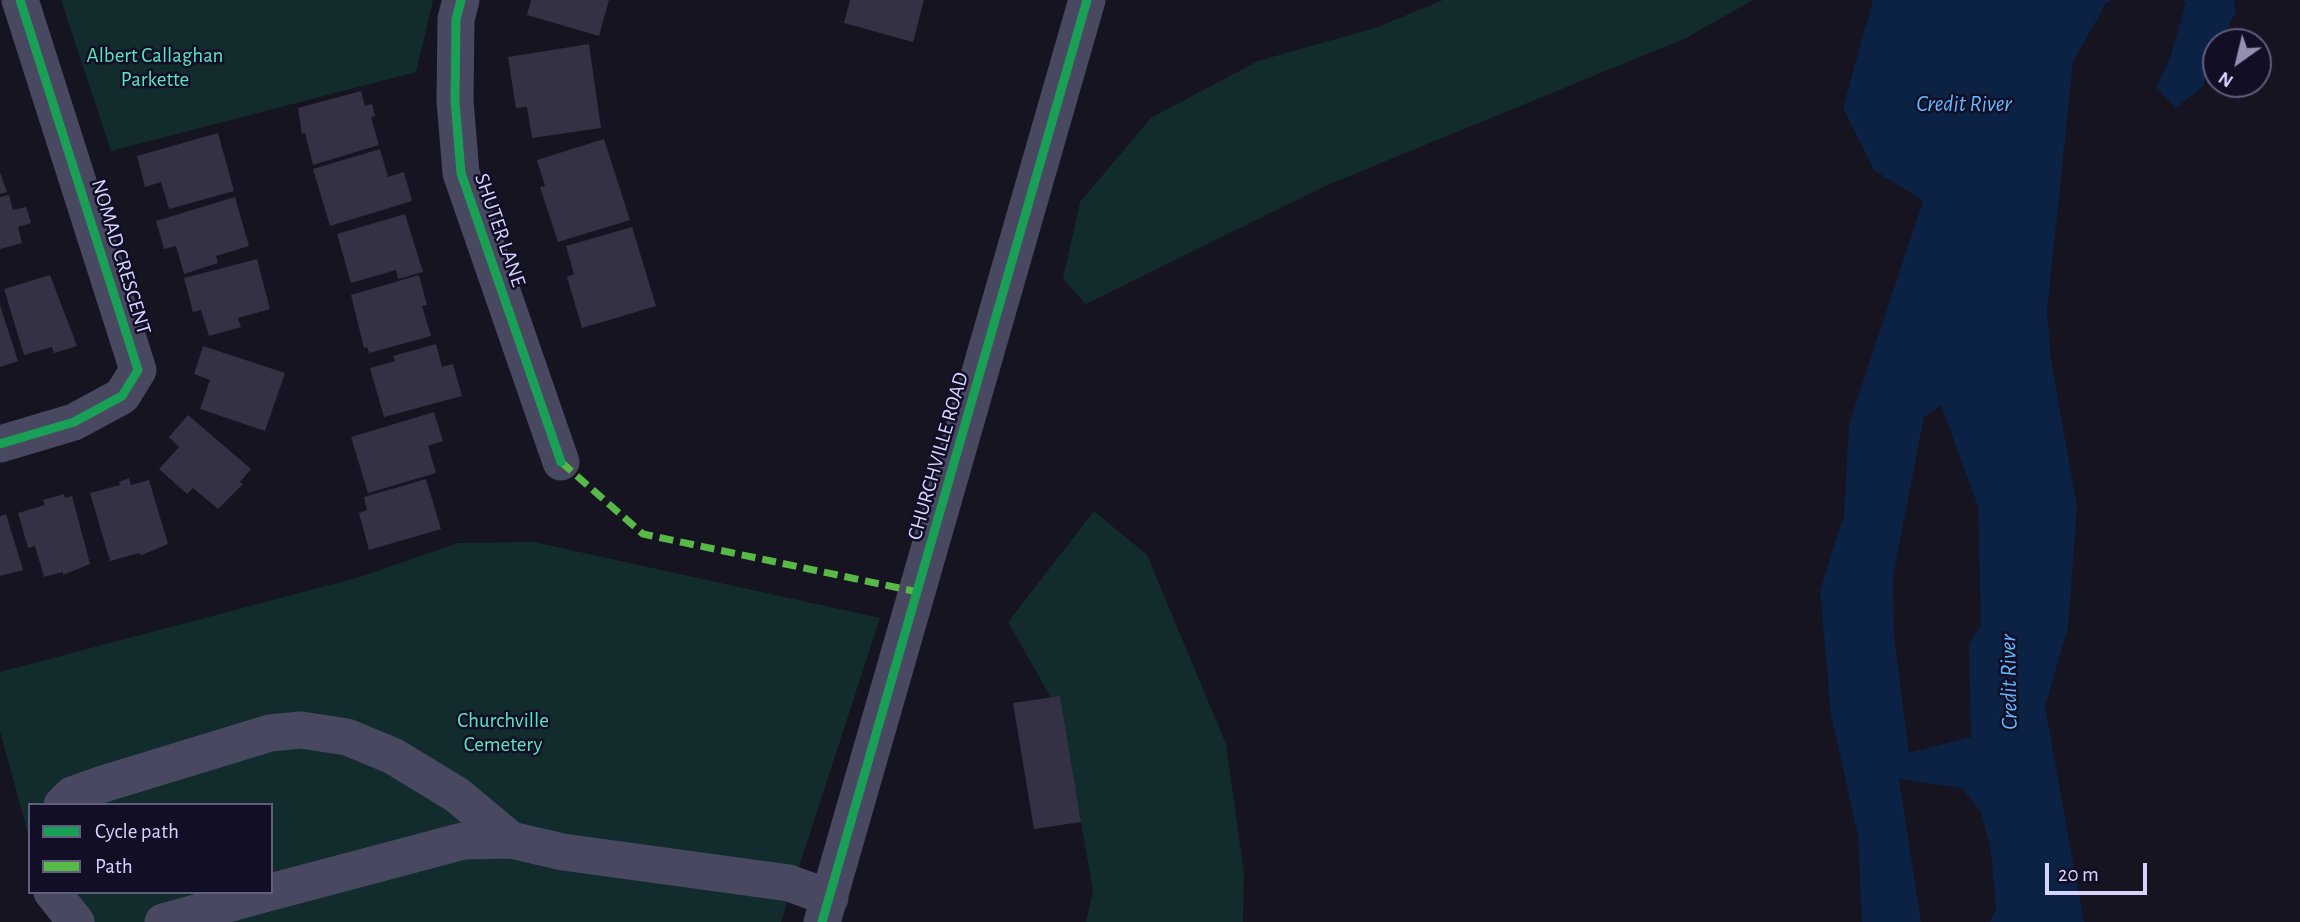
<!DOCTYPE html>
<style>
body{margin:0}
#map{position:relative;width:2300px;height:922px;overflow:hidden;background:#151420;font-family:"Alegreya Sans",sans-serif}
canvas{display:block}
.legend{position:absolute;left:28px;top:803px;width:245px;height:91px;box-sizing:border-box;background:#110e26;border:2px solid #605d7d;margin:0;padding:9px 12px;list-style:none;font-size:21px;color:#d7d3ff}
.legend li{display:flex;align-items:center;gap:14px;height:35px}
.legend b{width:35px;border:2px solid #605d7d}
.north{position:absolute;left:2202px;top:28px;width:70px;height:70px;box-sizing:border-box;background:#110e26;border:2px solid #605d7d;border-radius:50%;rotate:214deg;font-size:19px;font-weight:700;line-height:28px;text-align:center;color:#d7d3ff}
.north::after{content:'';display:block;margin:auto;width:24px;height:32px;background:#9390b1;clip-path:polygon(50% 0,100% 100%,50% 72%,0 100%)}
.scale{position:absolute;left:2045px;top:863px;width:102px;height:32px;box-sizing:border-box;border:4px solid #d7d3ff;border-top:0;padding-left:9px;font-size:21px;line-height:24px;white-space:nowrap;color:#d7d3ff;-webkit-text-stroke:5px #110e26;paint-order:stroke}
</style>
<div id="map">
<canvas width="2300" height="922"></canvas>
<ul class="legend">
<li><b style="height:9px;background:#1a9f57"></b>Cycle path</li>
<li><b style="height:9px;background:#58b947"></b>Path</li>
</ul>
<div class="north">N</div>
<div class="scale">20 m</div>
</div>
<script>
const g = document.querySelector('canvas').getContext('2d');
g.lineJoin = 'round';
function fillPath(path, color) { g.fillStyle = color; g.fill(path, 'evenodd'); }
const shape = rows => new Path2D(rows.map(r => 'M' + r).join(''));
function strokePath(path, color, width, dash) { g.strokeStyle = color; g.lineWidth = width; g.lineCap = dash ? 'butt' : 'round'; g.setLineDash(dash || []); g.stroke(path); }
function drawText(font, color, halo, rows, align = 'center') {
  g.font = font + ' "Alegreya Sans",sans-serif'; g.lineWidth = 5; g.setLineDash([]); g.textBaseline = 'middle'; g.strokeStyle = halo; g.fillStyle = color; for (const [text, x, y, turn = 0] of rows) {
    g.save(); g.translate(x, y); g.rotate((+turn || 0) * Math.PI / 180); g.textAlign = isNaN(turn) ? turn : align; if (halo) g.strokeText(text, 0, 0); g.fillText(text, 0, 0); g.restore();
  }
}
fillPath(shape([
 [61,0,433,0,416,72,111,151],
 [1443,0,1753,0,1686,38,1325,186,1086,304,1063,279,1080,202,1151,118,1258,61,1375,28],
 [1094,511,1147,555,1226,744,1244,874,1243,922,1086,922,1093,891,1063,719,1008,622],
 [534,542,880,618,781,922,52,922,44,892,271,892,271,805,30,805,30,841,0,731,0,672,360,577,458,543]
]), '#122c2d');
fillPath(shape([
 [1873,0,2112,0,2106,3,2073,62,2047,311,2051,360,2077,507,2068,627,2045,707,2084,922,1990,922,1996,909,1991,850,1981,812,1962,788,1899,779,1921,922,1862,922,1858,836,1831,714,1820,591,1844,515,1849,424,1923,201,1874,170,1843,108],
 [1941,405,1978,506,1981,625,1969,644,1971,737,1909,753,1894,636,1893,576,1924,417],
 [2178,0,2234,0,2236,11,2221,42,2216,42,2216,53,2203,86,2176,108,2156,87,2171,56,2186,2]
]), '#0b2245');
fillPath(shape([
 [531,0,609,0,599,36,527,15],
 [850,0,924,0,913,42,844,23],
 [589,44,601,128,532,138,527,107,516,108,508,57],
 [361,91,365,106,372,104,375,116,371,117,379,145,313,165,305,133,302,134,298,108],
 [218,133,234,191,169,209,161,182,145,187,137,156],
 [604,139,630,220,558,242,540,187,545,186,537,160],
 [380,149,388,177,404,172,412,201,330,226,313,169],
 [0,172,7,192,0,194],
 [9,195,13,210,26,207,31,223,18,227,22,243,0,249,0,197],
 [235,197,249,246,216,256,218,263,184,274,176,246,164,249,156,221],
 [405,214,423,272,398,279,396,270,351,283,337,234],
 [632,227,656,306,582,328,567,277,574,274,566,246],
 [257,259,270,309,238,318,241,327,209,336,201,310,193,312,184,278],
 [50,275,77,346,54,353,52,347,24,355,4,289],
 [419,275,427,305,422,306,431,336,369,353,367,347,364,348,351,295],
 [0,305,18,361,0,367],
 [436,344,442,367,453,364,462,396,384,417,370,368,395,361,393,356],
 [203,346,285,373,265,431,200,409,210,380,194,374],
 [434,412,443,441,428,446,436,473,368,493,351,437],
 [188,415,251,469,240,482,243,484,218,509,193,488,187,494,159,469,179,447,169,437],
 [129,478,131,485,149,480,168,544,142,555,139,553,110,561,90,493,120,485,119,482],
 [426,479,441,529,369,550,359,513,367,510,364,497],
 [64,494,65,498,72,496,90,564,63,575,63,572,44,577,35,546,28,548,18,513,45,505,43,500],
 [6,514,23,570,0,576,0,516],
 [1060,696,1081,822,1034,829,1013,703]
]), '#333143');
strokePath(shape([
 [461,0,456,19,455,101,461,173,561,462],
 [0,444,74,422,122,396,138,370,20,0],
 [62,805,72,795,103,784,270,733,301,730,347,737,393,756,457,795,511,840],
 [52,892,76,922],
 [271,892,463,841,511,840,563,852,789,883,830,898],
 [163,922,271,892],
 [822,922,1087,0]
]), '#484861', 37);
strokePath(shape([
 [561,462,643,534,918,592]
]), '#58b947', 7, [14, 7]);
strokePath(shape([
 [461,0,456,19,455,101,461,173,561,462],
 [0,444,74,422,122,396,138,370,20,0],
 [822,922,1087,0]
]), '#1a9f57', 9);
drawText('21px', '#59e5bf', '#110e26', [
 ["Albert Callaghan",155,56],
 ["Parkette",155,80],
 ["Churchville",503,721],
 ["Cemetery",503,745]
]);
drawText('21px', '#d7d3ff', '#110e26', [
 ["SHUTER LANE",500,230,71],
 ["NOMAD CRESCENT",121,257,73],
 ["CHURCHVILLE ROAD",938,456,-74]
]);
drawText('italic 23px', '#61baff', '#110e26', [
 ["Credit River",1964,104],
 ["Credit River",2009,682,-91]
]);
</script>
